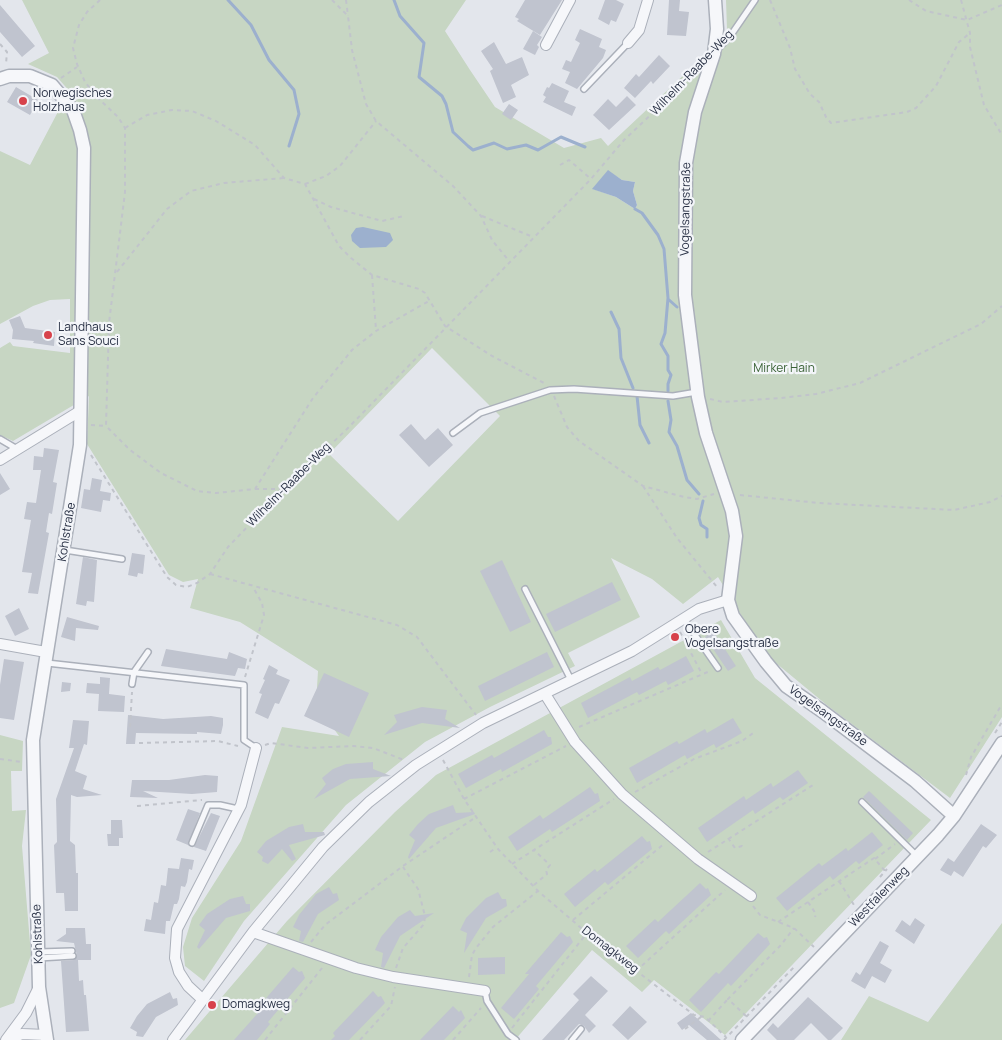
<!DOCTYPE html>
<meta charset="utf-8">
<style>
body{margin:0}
canvas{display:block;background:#e3e6ec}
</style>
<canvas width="1002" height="1040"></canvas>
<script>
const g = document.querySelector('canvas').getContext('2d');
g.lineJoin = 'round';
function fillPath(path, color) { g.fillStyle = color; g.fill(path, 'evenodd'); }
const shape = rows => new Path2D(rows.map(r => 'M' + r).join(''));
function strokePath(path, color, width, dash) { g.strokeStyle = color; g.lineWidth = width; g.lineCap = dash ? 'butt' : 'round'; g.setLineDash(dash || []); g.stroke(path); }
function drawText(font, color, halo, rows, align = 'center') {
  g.font = font + ' Manrope,sans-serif'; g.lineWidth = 4.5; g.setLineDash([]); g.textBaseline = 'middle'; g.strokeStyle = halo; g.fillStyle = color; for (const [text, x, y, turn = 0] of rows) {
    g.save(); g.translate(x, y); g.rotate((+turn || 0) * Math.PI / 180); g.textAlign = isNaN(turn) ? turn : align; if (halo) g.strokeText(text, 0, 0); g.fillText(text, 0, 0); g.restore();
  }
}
fillPath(shape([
 [22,0,466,0,445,31,470,70,495,107,564,148,601,138,608,146,705,55,727,30,726,0,1002,0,1002,717,950,798,828,706,765,654,718,577,683,604,652,579,611,558,640,617,568,653,575,666,490,707,425,742,346,805,244,921,204,981,185,966,183,947,192,918,241,841,282,727,339,736,316,704,318,671,240,622,190,608,198,579,183,582,169,575,87,444,89,396,13,441,0,435,0,348,10,342,13,346,70,353,70,299,50,300,33,306,0,324,0,151,30,165,61,106,71,93,57,77,28,64,49,53],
 [608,171,622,180,635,182,633,191,637,205,635,209,616,197,593,189],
 [432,348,500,416,398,521,329,454],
 [721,620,755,678,931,820,725,1035,654,980,642,992,592,950,515,1040,185,1040,287,921,395,812,436,775],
 [0,735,23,741,22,771,11,771,12,811,26,810,22,846,31,955,14,1003,0,1008],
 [1002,923,1002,1040,841,1040,869,996,928,1022]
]), '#c7d6c3');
fillPath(shape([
 [608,170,622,180,635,182,633,191,637,205,635,209,616,197,592,189],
 [363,227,390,233,393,240,386,247,360,248,352,241,351,235,356,228]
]), '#9cb0ce');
strokePath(shape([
 [228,0,251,25,269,60,294,90,299,114,289,146],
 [394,0,400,16,424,43,419,77,442,96,446,104,453,132,468,146,473,150,494,143,507,149,526,145,538,150,561,137,585,147],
 [635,209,642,213,658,235,664,249,668,298,665,333,661,344,668,356,668,370,671,375,668,384,668,391],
 [668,299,677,307],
 [611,312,619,329,621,358,633,388],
 [637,396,640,425,649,443],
 [668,401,671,420,669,432,677,446,687,480,699,494],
 [703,501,699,518,701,525,707,529,707,537]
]), '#9cb0ce', 3);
fillPath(shape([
 [525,0,562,0,540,35,517,21,519,19,515,17],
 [605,0,616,0,624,4,616,22,611,20,609,25,598,19],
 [669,0,680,0,679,11,689,12,686,36,667,35],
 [0,5,35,46,22,57,0,32],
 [580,29,602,39,599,47,606,50,603,58,577,89,565,83,570,72,562,69,566,60,571,62,580,43,575,40],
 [533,31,542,37,537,45,539,47,535,55,523,49],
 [494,42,506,64,522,57,529,75,511,85,516,97,503,103,490,71,493,69,481,51],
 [659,55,670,66,653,84,651,81,635,98,624,88,636,74,639,77],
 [552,83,569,91,564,102,576,107,572,116,543,102,546,97,543,95,547,87,549,88],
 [16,87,38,100,30,115,7,102],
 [627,96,636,105,609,130,593,115,608,99,616,107],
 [509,104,518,110,511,120,502,114],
 [20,316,25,328,55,332,54,346,33,343,34,341,12,339,13,330,9,320],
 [411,424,425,440,438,428,453,445,429,467,399,435],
 [44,448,59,450,53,482,57,483,52,514,49,513,46,532,49,533,38,594,28,593,32,573,22,572,31,520,24,519,27,502,36,503,41,470,33,470,34,456,43,457],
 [0,473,10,489,0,495],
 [92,478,102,480,100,491,111,493,110,501,103,500,101,512,81,508,84,489,90,490],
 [132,553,145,555,143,574,138,573,137,577,128,575],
 [83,557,97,560,94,602,87,601,86,606,76,604],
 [502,560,531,622,510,632,480,571],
 [612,582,621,600,555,632,546,614],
 [19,608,29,629,15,636,5,616],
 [67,617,99,626,98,630,76,628,75,641,61,637],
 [713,631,736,666,728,671,705,637],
 [166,649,227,659,229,652,247,659,245,669,238,668,235,676,161,666],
 [547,652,554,667,485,701,478,686],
 [686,656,694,671,668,685,666,681,639,695,637,692,588,718,581,703,630,677,632,681,658,667,660,670],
 [4,659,24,662,14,720,0,718,0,685],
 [269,665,278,670,276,674,290,680,279,704,275,703,268,719,255,713,262,694,259,693,265,680,263,679],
 [324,673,369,693,349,737,304,716],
 [100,677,110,678,109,694,125,696,124,712,98,711,99,694,86,693,87,683,100,684],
 [62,682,71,683,70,691,61,692],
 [422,707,447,710,445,719,460,728,422,723,384,735,397,722,394,715],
 [128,715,163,719,211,716,223,718,223,725,221,734,197,732,197,734,136,733,135,744,126,744],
 [733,718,742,733,716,748,714,744,687,759,685,755,637,783,629,768,677,741,679,744,705,729,707,733],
 [73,720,89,721,87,745,84,744,75,771,87,776,83,789,102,795,77,797,71,795,70,841,75,845,76,873,78,873,78,911,65,911,64,893,56,893,54,845,57,842,56,799,74,748,69,748],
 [544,730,548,737,551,737,552,744,502,772,501,769,466,788,458,774,492,755,494,758],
 [373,762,373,769,391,776,350,779,314,799,326,784,322,778,333,769,346,764],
 [798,770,808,783,783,800,780,797,755,814,753,810,707,842,698,828,744,796,746,800,771,783,773,787],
 [205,775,218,776,217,792,192,794,143,791,158,798,130,797,132,780,169,780],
 [590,787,595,794,598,793,600,801,552,832,550,829,517,851,508,837,540,815,543,819],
 [869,791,913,833,907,840,863,797],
 [453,805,456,813,474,812,475,814,436,828,409,859,408,857,415,840,409,835,418,824,429,814],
 [188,809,200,813,188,845,176,840],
 [211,813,220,816,206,851,194,847],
 [111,820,122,820,123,838,119,838,119,846,108,846,107,834,111,834],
 [303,824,305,832,324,832,325,835,289,845,296,859,292,861,282,849,268,864,262,861,263,857,257,852,266,841,289,827],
 [981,824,997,835,986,848,983,846,963,877,954,871,951,876,940,870,948,858,954,862],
 [872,832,883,845,859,864,856,861,833,880,830,876,787,911,776,898,819,863,822,866,846,848,848,851],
 [642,836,647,842,650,841,652,849,608,885,605,882,575,907,564,894,595,869,597,872],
 [181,858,194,860,192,870,189,869,187,882,185,887,181,886,179,899,177,904,174,904,170,921,166,921,165,934,144,931,146,919,151,920,154,902,158,903,161,885,166,886,168,868,179,869],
 [700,883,706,889,708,888,711,895,669,934,666,931,638,958,626,946,655,919,658,922],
 [329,887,333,894,337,893,339,900,318,914,303,942,299,941,301,931,293,927,299,915,316,894],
 [498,892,502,899,506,899,507,906,486,918,464,953,467,933,460,930,466,918,486,898],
 [243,896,246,904,250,904,250,911,226,918,199,949,197,947,205,930,199,925,207,914,230,899],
 [410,910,415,916,434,913,400,936,384,968,381,967,383,953,375,950,381,937,398,917],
 [915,918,925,925,914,944,895,931,902,920,910,926],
 [66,928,85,928,86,944,91,944,91,960,78,960,79,981,83,980,84,995,86,995,89,1031,66,1032,61,961,74,960,77,956,74,943,56,941,66,934],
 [561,932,567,937,570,936,573,942,536,986,539,989,514,1019,501,1008,529,974,525,974],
 [758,933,764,938,767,937,770,944,731,986,728,983,701,1012,689,1000,716,972,719,974],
 [880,941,889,946,880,963,892,970,885,983,872,976,865,989,851,981,856,972,860,975],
 [505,957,505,974,478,975,478,958],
 [293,967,299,972,302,971,305,978,268,1022,270,1024,257,1040,234,1040,258,1013,255,1011],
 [591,976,608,991,585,1015,596,1026,589,1033,584,1026,579,1024,564,1040,542,1040,579,1000,573,994],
 [373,991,378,997,381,996,385,1003,349,1040,331,1040,335,1036,333,1033],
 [170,992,173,999,177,998,178,1005,156,1017,143,1037,136,1036,137,1032,130,1028,137,1016,147,1004],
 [808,997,843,1028,831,1040,828,1040,811,1023,794,1040,777,1040,767,1030,773,1023,778,1028],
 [453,1006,459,1012,461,1010,465,1018,444,1040,420,1040],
 [630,1006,647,1022,628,1040,612,1025],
 [691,1013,721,1040,707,1040,689,1025,682,1030,677,1023]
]), '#c0c4cf');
const service = shape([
 [718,49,731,35,755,0],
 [584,89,628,43],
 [453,433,480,413,550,390,574,389,673,396,697,392],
 [0,439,17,449],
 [65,550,122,559],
 [525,589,571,680],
 [684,619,718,668],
 [47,663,244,685,244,740,256,748],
 [132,684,134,672,148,652],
 [862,802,917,856],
 [192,843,208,805,220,805,238,809],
 [39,952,72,951],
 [39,958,73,956],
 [485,991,487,1001,508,1034,516,1040],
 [572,1040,581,1029]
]);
const minor = shape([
 [628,43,639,30,648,0],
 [546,45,570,0],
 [0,460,80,411],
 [0,644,46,652],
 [545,694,575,742,622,794,698,859,751,896],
 [253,932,356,968,393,977,485,991],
 [202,999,188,986,179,972,175,958,177,929,241,805,256,748],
 [6,1040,26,1013,39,987],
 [7,1040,22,1034,46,1035],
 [173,1040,253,932,323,847,369,802,416,765,483,723,632,651,699,609,728,600]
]);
const tertiary = shape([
 [715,0,717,29,714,54,695,112,686,163,685,295,698,397,706,433,732,511,736,536,728,600,733,616,766,662,786,686,822,711,915,781,954,816],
 [0,79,9,76,30,76,52,85,73,110,80,130,84,148,80,445,33,740,39,987,47,1040],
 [742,1040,938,835,954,816,1002,743]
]);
strokePath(service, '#abb0ba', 8);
strokePath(minor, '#abb0ba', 12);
strokePath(tertiary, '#abb0ba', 15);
strokePath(shape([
 [100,0,87,12,79,25,73,48,77,64,85,82,97,97,118,117,125,128,125,192,109,323,106,426,130,450,161,473,197,491,216,493,255,489,313,398,352,350,376,331,429,301],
 [332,0,348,16,352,50,366,104,376,121,453,186,481,216,492,240,509,261],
 [346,0,348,16],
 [770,0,790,48,795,69,810,94,819,102,826,117,831,123,907,112,916,108,936,86,959,42,970,33],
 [909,0,926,11,967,20,1002,5],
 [961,0,970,33,970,47,984,105,1002,135],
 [0,44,7,52,6,64],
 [61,78,77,67],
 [125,128,147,115,172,110,192,111,216,121,255,145,284,178,305,184,339,246,351,258,372,275,419,289,425,293,445,326,492,356,544,383],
 [560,165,569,160,591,179],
 [305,184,326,176,340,166,376,121],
 [314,199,331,207,382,221,404,216],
 [482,216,533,237],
 [117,272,167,209,191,191,224,183,284,178],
 [372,275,376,330],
 [554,396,567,427,579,441,643,486,684,497,697,499,714,494],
 [710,399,723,402,781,398,816,394,860,383,981,324,1002,306],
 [91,425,106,426],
 [91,455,167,577,176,585,187,587,197,583,210,574,228,547,284,489,347,429,591,179,624,140,696,72],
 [643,486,677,538,717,587],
 [255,489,282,489],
 [740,495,819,503,954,510,990,502,1002,496],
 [210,574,397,625,417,637,476,715],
 [680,632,702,674],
 [245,677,264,615,262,603,253,587],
 [130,727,132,692],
 [579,727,710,671],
 [995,733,1002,722],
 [139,743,218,741,238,746],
 [265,745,271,743,308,748,353,746,373,748,404,760],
 [0,759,22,762],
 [443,760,464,799,498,849,538,891,587,933,694,1015,705,1017,726,1037],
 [966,775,971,757,1002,704],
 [635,792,694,759,742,741,756,731],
 [464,799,566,746],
 [137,806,202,800],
 [728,838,735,848,742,846,746,848],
 [490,852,496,848],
 [708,852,813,785],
 [875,859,895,844],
 [512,864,614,799],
 [880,877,887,869],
 [839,881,854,905],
 [534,885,547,874,546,870,550,865,534,850],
 [808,902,816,914,815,917],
 [753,906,760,915,794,928,814,947],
 [573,920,665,843],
 [778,922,874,858,885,871],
 [311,942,325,925,403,866,476,817],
 [396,968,403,948,424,924,425,916,418,889,403,867],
 [636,971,725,890],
 [469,977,472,955,476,948,493,927,538,891],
 [746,1016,728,999,781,945,794,928],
 [708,1021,728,999],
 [512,1028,587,933],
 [685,1029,701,1017],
 [265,1040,322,968],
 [360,1040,391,1006,395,987],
 [453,1040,481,1008],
 [724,1040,796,965]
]), '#c1c4cb', 2, [4, 4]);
strokePath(service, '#f6f7fa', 5);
strokePath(minor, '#f6f7fa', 10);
strokePath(tertiary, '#f6f7fa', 12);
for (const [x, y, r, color] of [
 [23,101,5,"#d7424b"],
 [48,335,5,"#d7424b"],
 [675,637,5,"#d7424b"],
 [212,1005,5,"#d7424b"]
]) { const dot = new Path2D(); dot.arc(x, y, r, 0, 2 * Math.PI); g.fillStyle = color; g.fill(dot); strokePath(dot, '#f3f5f9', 2); }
drawText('12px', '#293145', '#f3f5f9', [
 ["Wilhelm-Raabe-Weg",692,73,-46],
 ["Vogelsangstraße",686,209,-89],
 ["Wilhelm-Raabe-Weg",289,485,-45],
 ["Kohlstraße",67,532,-81],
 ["Vogelsangstraße",828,716,36],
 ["Westfalenweg",879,897,-46],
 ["Kohlstraße",38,934,-92],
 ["Domagkweg",610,950,38]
]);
drawText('12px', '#293145', '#f3f5f9', [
 ["Norwegisches",33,94],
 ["Holzhaus",33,108],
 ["Landhaus",58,328],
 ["Sans Souci",58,342],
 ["Obere",685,630],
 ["Vogelsangstraße",685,644],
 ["Domagkweg",222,1005]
], 'left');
drawText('12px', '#3a6236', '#f3f5f9', [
 ["Mirker Hain",784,369]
]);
</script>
